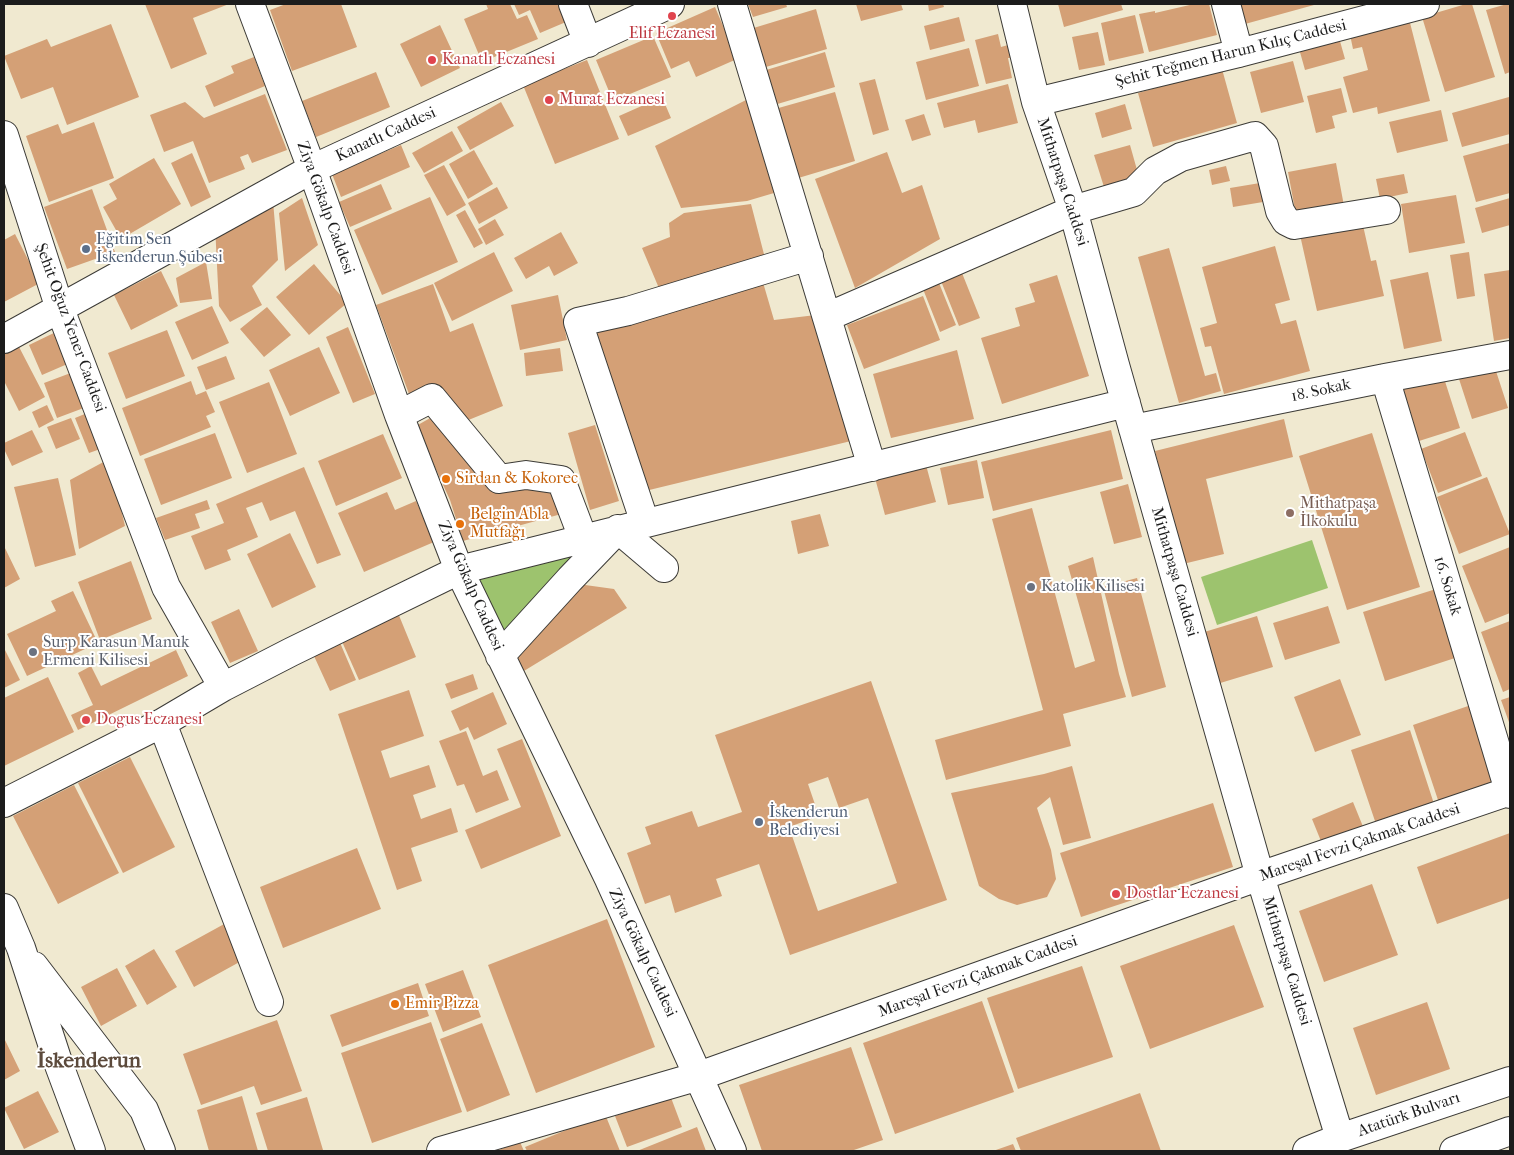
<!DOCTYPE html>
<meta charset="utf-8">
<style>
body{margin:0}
#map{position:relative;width:1514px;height:1155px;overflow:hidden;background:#f0e9d0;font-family:"IM FELL French Canon",serif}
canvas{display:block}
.frame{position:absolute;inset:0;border:5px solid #1c1c1c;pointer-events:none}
</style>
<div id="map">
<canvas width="1514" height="1155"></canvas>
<div class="frame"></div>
</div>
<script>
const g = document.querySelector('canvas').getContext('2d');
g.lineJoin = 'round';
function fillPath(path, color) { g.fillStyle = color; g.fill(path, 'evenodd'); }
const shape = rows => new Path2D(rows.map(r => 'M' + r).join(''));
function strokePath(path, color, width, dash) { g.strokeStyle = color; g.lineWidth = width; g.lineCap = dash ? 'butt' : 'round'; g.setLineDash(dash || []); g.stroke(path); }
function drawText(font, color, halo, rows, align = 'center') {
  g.font = font + ' "IM FELL French Canon",serif'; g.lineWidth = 4; g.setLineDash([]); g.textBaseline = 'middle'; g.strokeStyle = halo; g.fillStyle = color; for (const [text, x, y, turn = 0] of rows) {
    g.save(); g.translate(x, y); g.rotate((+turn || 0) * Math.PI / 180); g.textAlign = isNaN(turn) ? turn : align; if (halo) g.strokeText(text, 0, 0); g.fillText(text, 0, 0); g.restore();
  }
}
fillPath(shape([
 [1312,540,1328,588,1217,625,1201,577],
 [599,541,502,644,468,573]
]), '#9dc36e');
fillPath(shape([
 [145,4,229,4,193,18,207,54,171,69],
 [286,4,341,4,357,47,292,71,270,10],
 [486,4,510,4,517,19,527,15,538,39,482,62,464,19,488,9],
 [514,4,567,4,573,19,540,33,530,10,519,15],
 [748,4,786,4,787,7,753,17],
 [856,4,901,4,903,10,861,21],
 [928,4,943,4,944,7,929,11],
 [1058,4,1121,4,1123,10,1064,27],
 [1194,4,1209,4,1217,35,1149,52,1139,14,1155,11,1155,13],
 [1239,4,1314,4,1314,5,1245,24],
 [1466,4,1472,4,1495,77,1445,92,1422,17],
 [1507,4,1510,4,1510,72,1505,74,1486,10],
 [715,7,737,59,696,77,689,61,671,69,656,33],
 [816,9,827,49,759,69,747,30],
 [1135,15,1144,53,1109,61,1101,23],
 [1408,15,1430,101,1378,114,1377,107,1353,113,1343,77,1368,70,1362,47,1353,49,1349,30],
 [959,17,965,41,930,50,924,26],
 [111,24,139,97,67,125,53,87,21,99,4,56,47,39,51,47],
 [440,25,460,68,421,87,400,44],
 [1098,32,1105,65,1079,70,1072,37],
 [998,34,1001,47,1008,45,1011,58,1008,58,1012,78,986,84,975,40],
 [1338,34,1345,59,1305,70,1298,45],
 [653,36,671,77,613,101,596,60],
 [969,48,979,86,926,100,916,62],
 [825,52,835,87,774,105,763,71],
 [254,57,265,86,214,107,205,86,234,73,231,66],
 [587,60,619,139,555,164,523,85],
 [1293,61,1304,102,1261,113,1250,72],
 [1222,69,1237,123,1153,147,1138,93],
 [376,72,390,107,316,137,302,101],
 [875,79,889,130,873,135,859,83],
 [1008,84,1018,123,978,133,975,120,944,128,937,103],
 [1341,88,1347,112,1332,116,1335,128,1316,133,1307,96],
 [835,92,855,161,795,179,775,109],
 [265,94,287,150,252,163,248,154,240,157,245,169,209,183,193,141,164,152,150,115,185,102,204,118],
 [662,97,671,118,628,136,619,116],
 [1509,97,1510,134,1462,147,1452,113],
 [746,100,774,193,747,201,681,208,655,146],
 [501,102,514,126,470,150,457,127],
 [1125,104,1132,129,1102,138,1095,113],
 [1441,110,1448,141,1397,153,1389,122],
 [924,114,931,135,912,141,905,120],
 [94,122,114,178,49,202,26,136,58,124,62,134],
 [452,131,463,151,424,173,412,153],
 [1510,143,1510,193,1476,202,1463,156],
 [401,145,410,167,341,197,332,174],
 [1130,145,1139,177,1104,187,1094,155],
 [474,150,493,184,468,199,449,164],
 [887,152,902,193,922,185,940,239,855,288,815,179],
 [192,153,211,197,191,207,171,163],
 [154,158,181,204,121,239,103,207,117,199,109,184],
 [1336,163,1344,206,1296,215,1288,172],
 [444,165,466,205,447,216,424,175],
 [1226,166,1230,181,1212,185,1209,170],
 [1404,174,1408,193,1380,199,1376,179],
 [1260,183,1263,202,1233,207,1230,188],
 [381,184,392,209,350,227,339,202],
 [497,187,508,208,479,224,468,203],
 [92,189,115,252,67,269,44,207],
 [1456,195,1465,243,1409,253,1401,204],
 [430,197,458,262,382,295,354,230],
 [302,198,318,245,285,271,279,213],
 [1510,198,1510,225,1482,233,1475,208],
 [273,201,278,260,252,286,262,305,230,322,219,306,215,225],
 [751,204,766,262,661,293,642,248,670,237,669,223,684,213],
 [465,210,483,243,474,248,456,215],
 [495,219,504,235,486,245,478,229],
 [1362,221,1371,261,1376,260,1384,296,1317,311,1300,235],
 [561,232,578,263,554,276,549,266,526,279,514,258],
 [15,234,40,283,4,302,4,240],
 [1275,246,1290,300,1275,304,1281,324,1296,320,1310,371,1224,394,1211,346,1205,347,1200,328,1217,323,1202,267],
 [1169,248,1205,376,1216,373,1221,391,1179,403,1138,257],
 [494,252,513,291,452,321,434,283],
 [1469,252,1475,296,1457,299,1450,255],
 [206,262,212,299,180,303,176,278],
 [314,264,347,303,309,335,276,297],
 [1510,270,1510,338,1494,341,1484,274],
 [161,271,178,306,131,330,114,295],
 [1428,272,1442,341,1404,349,1390,280],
 [962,273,980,318,959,326,941,281],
 [1057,275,1089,376,1002,404,981,338,1020,326,1015,308,1035,302,1029,284],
 [762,279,774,320,816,315,851,441,641,492,596,329],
 [939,283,956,325,940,332,923,289],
 [433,284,450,332,473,323,503,406,466,421,412,402,376,305],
 [558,295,567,340,520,350,511,305],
 [923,296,940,340,864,369,847,325],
 [212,306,229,343,192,360,175,322],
 [267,307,291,335,264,357,240,329],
 [348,327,375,394,353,403,326,337],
 [167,330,185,376,126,399,108,353],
 [58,331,72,362,42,375,29,345],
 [18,345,45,397,19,411,4,381,4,352],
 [319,347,340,393,290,416,269,370],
 [560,348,563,371,526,376,524,353],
 [957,350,974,419,891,438,873,374],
 [226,356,235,379,206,390,197,367],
 [1495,368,1508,408,1472,419,1459,379],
 [76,371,89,406,57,418,44,383],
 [1442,372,1460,428,1419,441,1402,385],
 [191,381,196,395,206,391,215,412,206,416,211,427,140,456,122,408],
 [269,382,297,454,247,473,219,402],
 [47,405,54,420,39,428,32,412],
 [92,411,106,447,89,453,75,418],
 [432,417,530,486,554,490,565,513,463,541,450,500,416,426],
 [71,418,80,439,56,449,47,427],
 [1284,419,1293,457,1206,479,1224,554,1183,564,1155,451],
 [595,425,619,501,590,510,568,433],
 [32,430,43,452,12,466,4,449,4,443],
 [1111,430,1123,479,993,511,981,462],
 [1465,432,1482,476,1438,493,1421,449],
 [215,433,232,478,161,505,144,459],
 [1372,433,1420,587,1347,610,1299,456],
 [383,434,402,478,336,506,318,461],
 [109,459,125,526,79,549,70,480],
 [977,460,984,498,948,505,940,468],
 [926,465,936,502,885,515,875,478],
 [304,467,341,555,317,564,295,511,270,521,262,502,246,508,258,537,227,550,231,560,205,570,191,536,224,523,216,504],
 [1487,477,1510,534,1459,554,1437,497],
 [58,478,76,555,35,567,14,487],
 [1128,484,1142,537,1114,544,1100,492],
 [387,492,395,510,416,501,434,542,364,572,338,513],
 [207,500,210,509,195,514,200,528,165,540,156,518],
 [1032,508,1075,668,1095,661,1068,566,1093,557,1119,674,1126,697,1063,714,1071,746,946,780,935,740,1043,710,992,519],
 [820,514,829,546,798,554,791,521],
 [290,533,316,587,272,608,247,554],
 [4,546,20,579,4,588],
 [1510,547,1510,613,1485,623,1462,566],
 [131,561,152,619,100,640,78,582],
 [1137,578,1166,687,1132,697,1103,587],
 [578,584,614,589,627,608,519,674,512,656],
 [1436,589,1458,657,1385,681,1363,612],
 [73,591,98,643,27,676,7,634,56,611,51,601],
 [1328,606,1340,643,1285,660,1273,623],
 [239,609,258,651,230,663,211,622],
 [398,613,416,657,359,680,340,637],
 [1257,616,1273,667,1217,684,1201,633],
 [1510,621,1510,689,1503,692,1481,632],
 [338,638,356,680,330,691,314,656,321,646],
 [4,648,20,680,4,688],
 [176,650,188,676,78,730,71,715,93,705,78,673,91,666,101,686],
 [473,674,478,689,451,699,445,684],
 [48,677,74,732,4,766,4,698],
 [1340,679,1361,735,1315,752,1294,697],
 [871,681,947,900,790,955,759,864,716,879,722,896,675,913,670,895,645,904,627,853,651,844,645,827,692,811,698,827,742,812,715,735],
 [828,777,839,808,868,798,897,883,818,911,789,827,819,816,808,784],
 [409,690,424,736,381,751,390,778,429,765,436,787,413,795,421,819,451,808,458,832,411,848,422,881,397,890,338,714],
 [493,692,507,724,474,740,468,727,460,731,451,711],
 [1510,697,1510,725,1501,700],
 [1471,705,1498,786,1440,806,1413,725],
 [1410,730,1435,807,1377,827,1351,750],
 [466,731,483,776,497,770,509,800,476,813,464,784,457,786,439,741],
 [522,739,561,836,481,869,465,830,521,807,497,749],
 [130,757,175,847,123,873,78,783],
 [1072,766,1091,838,1063,845,1050,797,1037,808,1051,850,1056,879,1047,897,1017,905,999,899,979,886,951,793,1044,774],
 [74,785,119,873,58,904,13,816],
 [1353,802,1366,834,1325,851,1312,819],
 [1213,803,1233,867,1081,917,1060,853],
 [1510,833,1510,898,1437,924,1417,867],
 [357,848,381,909,283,948,260,887],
 [1372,884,1398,955,1324,982,1299,911],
 [607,919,655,1047,536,1093,488,965],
 [226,923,245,959,194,987,175,951],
 [1234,925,1264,1007,1150,1049,1120,966],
 [154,949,177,987,147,1005,125,966],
 [1082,966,1113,1057,1018,1089,987,998],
 [117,968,137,1006,101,1026,81,987],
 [463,970,481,1017,443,1032,425,984],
 [418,983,429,1016,342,1047,330,1015],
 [982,1001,1014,1092,895,1134,863,1043],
 [1427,1002,1450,1069,1376,1095,1353,1028],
 [277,1020,302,1091,261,1105,254,1086,201,1105,183,1054],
 [431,1022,462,1112,372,1143,341,1053],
 [482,1023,510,1095,467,1112,440,1039],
 [4,1038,20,1071,4,1080],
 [851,1047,883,1140,851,1151,762,1151,739,1085],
 [38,1091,59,1132,24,1149,4,1108],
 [1140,1093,1161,1151,1021,1151,1016,1138],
 [670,1095,682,1127,627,1147,615,1116],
 [242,1096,258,1151,209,1151,197,1110],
 [307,1097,323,1150,318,1151,268,1151,256,1113],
 [605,1114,620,1151,527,1151,525,1147],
 [697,1127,706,1151,637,1151],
 [520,1142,524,1151,496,1151],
 [1013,1144,1016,1151,993,1151]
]), '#d4a076');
const minor = shape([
 [250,4,312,169,399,415,459,570,609,879,732,1151],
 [573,4,588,43],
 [732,4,872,467],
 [1012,4,1036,102,1073,210,1115,365,1260,876,1340,1138],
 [1226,4,1239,53],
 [1036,102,1239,53,1425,4],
 [4,135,60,309,166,587,223,687],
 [827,317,1073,210,1134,192,1155,171,1181,157,1255,136,1264,146,1280,211,1286,221,1294,225,1386,210],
 [4,339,312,169,670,4],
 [1385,378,1510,794],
 [399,415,432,398,499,479,526,475,561,480,583,538],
 [1133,429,1385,378,1510,355],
 [645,523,578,322,628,311,809,256],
 [500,656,570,579,618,529,664,568],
 [162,723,269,1002],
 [4,803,162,723,223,687,291,652,459,570,1126,403],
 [4,908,21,948,59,1065,91,1151],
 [34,966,144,1110,161,1151],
 [441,1151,699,1076,1260,876,1510,791],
 [1307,1151,1340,1138,1510,1081],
 [1454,1151,1510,1131]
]);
strokePath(minor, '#3c3b37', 30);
strokePath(minor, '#fff', 28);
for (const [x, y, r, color] of [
 [672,16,5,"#e0444e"],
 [432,60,5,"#e0444e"],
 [549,100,5,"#e0444e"],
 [86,249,5,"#5c6f8a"],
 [446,479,5,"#e8710a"],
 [1290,513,5,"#8d6e63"],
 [460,524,5,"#e8710a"],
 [1031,587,5,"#6b7280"],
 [33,652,5,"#6b7280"],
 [86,720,5,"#e0444e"],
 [759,822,5,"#5c6f8a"],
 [1116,894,5,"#e0444e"],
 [395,1004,5,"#e8710a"]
]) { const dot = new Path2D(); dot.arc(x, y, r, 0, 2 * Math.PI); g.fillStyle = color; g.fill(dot); strokePath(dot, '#fff', 2); }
drawText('16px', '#be3a42', '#fff', [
 ["Elif Eczanesi",672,34,"center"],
 ["Kanatlı Eczanesi",442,60],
 ["Murat Eczanesi",559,100],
 ["Dogus Eczanesi",96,720],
 ["Dostlar Eczanesi",1126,894]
], 'left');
drawText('16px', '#1c1c1c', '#fff', [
 ["Şehit Teğmen Harun Kılıç Caddesi",1231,54,-14],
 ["Kanatlı Caddesi",386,135,-25],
 ["Mithatpaşa Caddesi",1062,182,72],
 ["Ziya Gökalp Caddesi",325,208,70],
 ["Şehit Oğuz Yener Caddesi",70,328,70],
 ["18. Sokak",1321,391,-12],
 ["Mithatpaşa Caddesi",1174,572,74],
 ["Ziya Gökalp Caddesi",470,586,66],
 ["16. Sokak",1447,586,73],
 ["Mareşal Fevzi Çakmak Caddesi",1360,843,-19],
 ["Ziya Gökalp Caddesi",642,953,65],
 ["Mithatpaşa Caddesi",1286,961,73],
 ["Mareşal Fevzi Çakmak Caddesi",978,977,-20],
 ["Atatürk Bulvarı",1409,1115,-19]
]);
drawText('16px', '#4e5e75', '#fff', [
 ["Eğitim Sen",96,240],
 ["İskenderun Şubesi",96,258],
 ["İskenderun",769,813],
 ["Belediyesi",769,831]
], 'left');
drawText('16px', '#c56008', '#fff', [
 ["Sirdan & Kokorec",456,479],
 ["Belgin Abla",470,515],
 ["Mutfağı",470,533],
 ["Emir Pizza",405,1004]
], 'left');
drawText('16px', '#785e54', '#fff', [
 ["Mithatpaşa",1300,504],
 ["İlkokulu",1300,522]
], 'left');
drawText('16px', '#5b616d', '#fff', [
 ["Katolik Kilisesi",1041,587],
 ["Surp Karasun Manuk",43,643],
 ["Ermeni Kilisesi",43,661]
], 'left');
drawText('bold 21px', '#5c4a3c', '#fff', [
 ["İskenderun",89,1062]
]);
</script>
